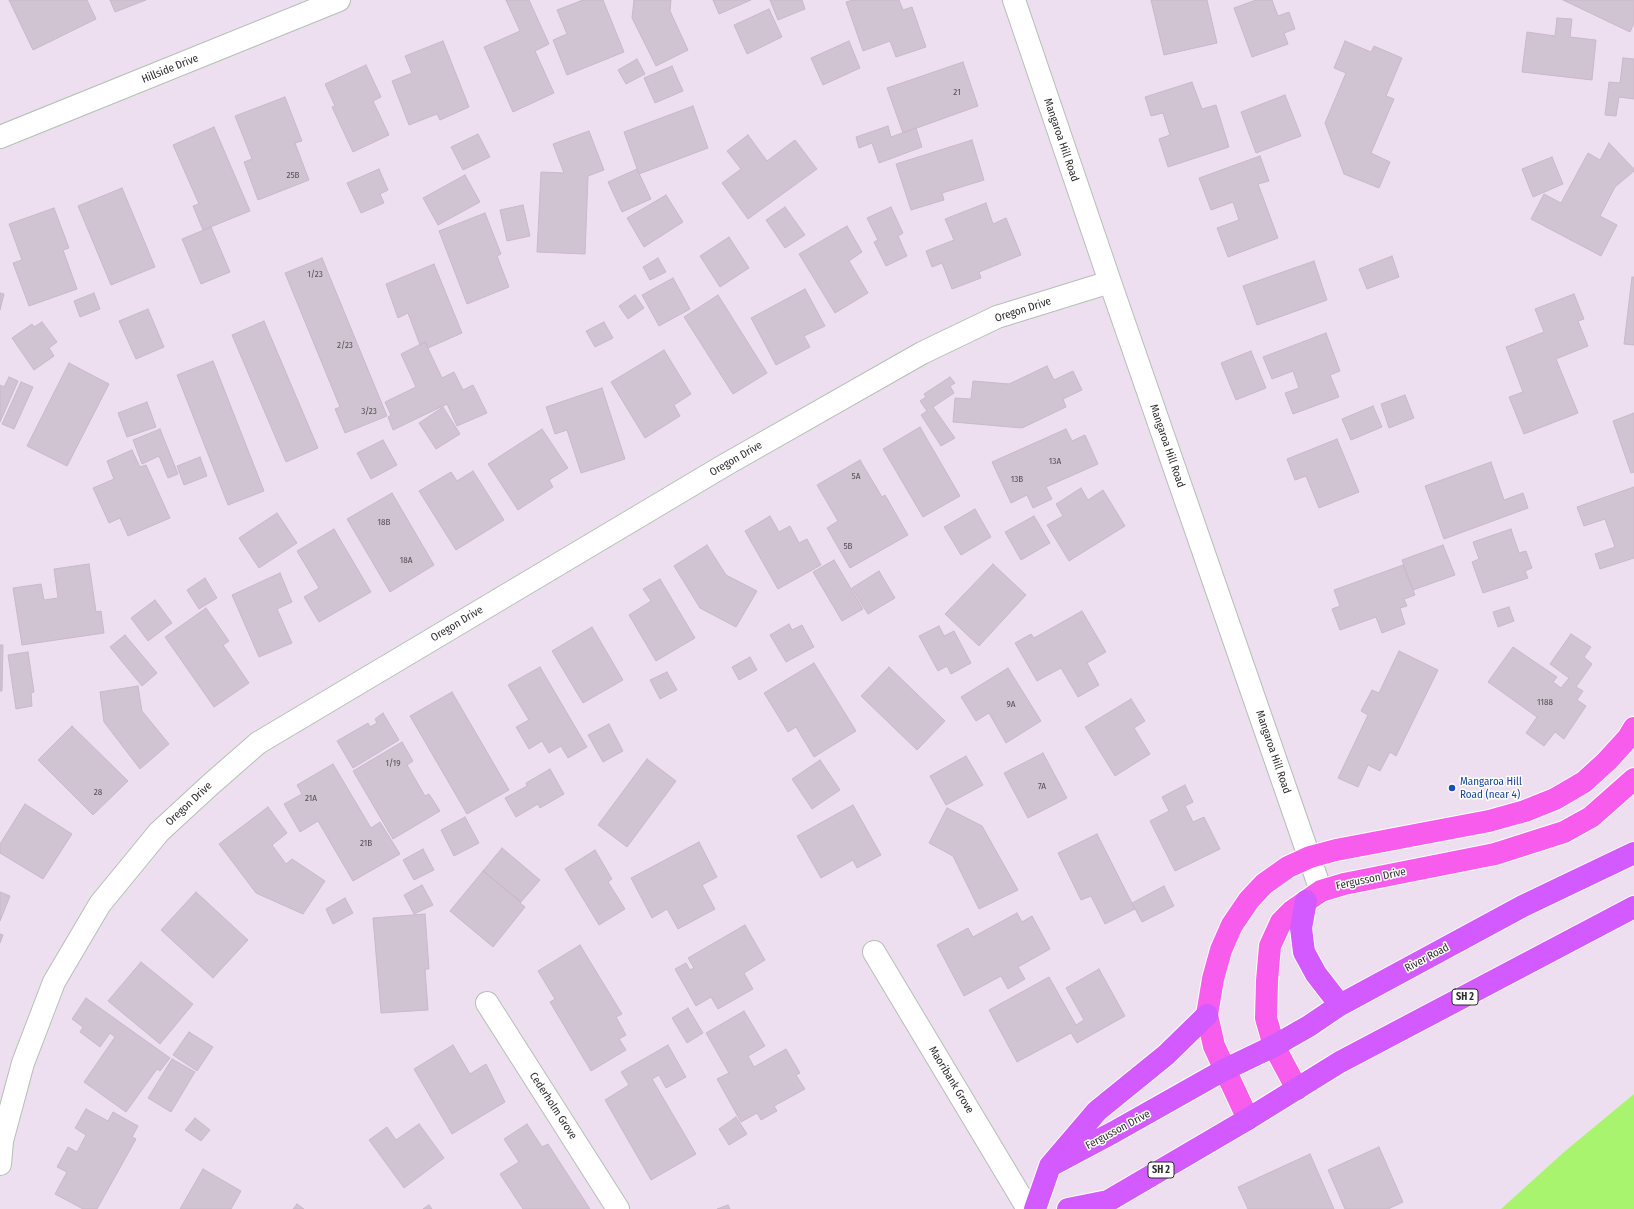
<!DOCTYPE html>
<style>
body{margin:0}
canvas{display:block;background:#eddfef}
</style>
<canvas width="1634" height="1209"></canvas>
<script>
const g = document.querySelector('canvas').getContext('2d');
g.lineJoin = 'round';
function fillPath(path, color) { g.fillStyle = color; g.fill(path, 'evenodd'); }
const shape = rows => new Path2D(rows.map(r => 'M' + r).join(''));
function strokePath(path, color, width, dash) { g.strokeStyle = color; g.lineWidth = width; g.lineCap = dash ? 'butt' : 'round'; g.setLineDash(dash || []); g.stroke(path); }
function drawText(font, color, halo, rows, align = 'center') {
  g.font = font + ' "Fira Sans Condensed",sans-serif'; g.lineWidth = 3; g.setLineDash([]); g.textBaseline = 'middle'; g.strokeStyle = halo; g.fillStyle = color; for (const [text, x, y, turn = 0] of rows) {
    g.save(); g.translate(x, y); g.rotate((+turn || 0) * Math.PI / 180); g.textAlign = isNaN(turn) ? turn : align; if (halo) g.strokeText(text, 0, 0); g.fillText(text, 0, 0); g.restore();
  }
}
fillPath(shape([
 [1634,1094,1634,1209,1501,1209,1564,1152]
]), '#a9f46f');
const building = shape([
 [9,0,87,0,96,19,33,50,9,0],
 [110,0,146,0,115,12,110,0],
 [506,0,529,0,549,44,535,51,554,93,513,112,484,47,520,31,506,0],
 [583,0,603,0,624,52,567,75,553,40,567,34,557,10,583,0],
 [634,0,671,0,670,11,688,50,656,66,632,18,634,0],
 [713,0,751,0,719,14,713,0],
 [770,0,802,0,805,9,778,20,770,0],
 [853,0,899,0,903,10,912,7,926,47,896,57,890,41,863,51,846,2,853,0],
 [1151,0,1207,0,1217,43,1164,55,1151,0],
 [1256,0,1272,0,1278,16,1289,12,1295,29,1284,33,1288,44,1252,57,1234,8,1256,0],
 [1563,0,1634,0,1634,23,1630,32,1563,0],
 [769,9,782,37,747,54,734,25,769,9],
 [1557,18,1572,19,1570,37,1596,40,1592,80,1522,72,1527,32,1555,36,1557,18],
 [443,41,469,107,440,120,437,114,409,125,392,81,412,73,405,56,443,41],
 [849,41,860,68,823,85,811,58,849,41],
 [1345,41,1371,52,1374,46,1402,58,1386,96,1394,99,1371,153,1390,162,1379,188,1344,174,1325,123,1346,73,1334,68,1345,41],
 [1623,58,1634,59,1634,99,1619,97,1616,116,1605,115,1609,82,1620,83,1623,58],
 [637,59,645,74,626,84,618,70,637,59],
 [963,62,978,106,903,133,887,88,963,62],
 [366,65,381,97,373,101,389,135,353,152,332,107,335,106,325,84,366,65],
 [672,66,683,91,655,103,644,78,672,66],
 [1192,82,1202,109,1216,105,1229,147,1168,167,1159,139,1170,135,1163,113,1151,116,1145,97,1192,82],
 [1285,95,1301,136,1256,153,1241,112,1285,95],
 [285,97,302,141,295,143,309,180,258,200,244,162,252,159,235,116,285,97],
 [693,106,708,148,639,174,624,132,693,106],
 [888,126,891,137,916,128,922,147,879,163,872,143,859,148,856,137,888,126],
 [214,127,250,211,203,230,193,206,199,204,173,145,214,127],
 [589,131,604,170,588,176,585,254,537,252,541,172,564,173,553,144,589,131],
 [478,134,490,157,463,170,451,147,478,134],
 [748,135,767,161,795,140,817,169,748,219,722,183,741,169,727,151,748,135],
 [972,140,984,180,942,193,944,200,911,210,896,164,972,140],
 [1609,143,1634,169,1634,171,1615,187,1600,216,1617,225,1601,256,1531,219,1544,194,1561,203,1588,153,1600,160,1609,143],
 [1260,156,1269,181,1258,184,1278,238,1228,257,1217,228,1239,220,1233,202,1211,210,1199,178,1260,156],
 [1552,157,1563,184,1533,197,1522,169,1552,157],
 [379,169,388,190,380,194,384,203,361,213,347,183,379,169],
 [637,169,651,199,622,212,608,182,637,169],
 [465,175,480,202,438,225,423,198,465,175],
 [122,188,155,267,111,285,78,206,122,188],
 [666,195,683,222,644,247,627,218,666,195],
 [986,203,993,224,1006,218,1021,255,979,272,981,278,952,289,942,263,932,267,926,251,954,240,945,219,986,203],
 [523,205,530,236,507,241,500,210,523,205],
 [785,207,805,235,785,248,766,220,785,207],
 [891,207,903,233,898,236,907,256,886,266,874,242,878,240,867,218,891,207],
 [54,208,69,248,63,250,77,289,29,306,13,263,22,260,9,224,54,208],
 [485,213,501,254,497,256,509,287,467,304,439,231,485,213],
 [847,226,862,252,849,261,868,293,835,313,799,254,847,226],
 [211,227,230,272,201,284,182,239,211,227],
 [729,237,749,268,720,287,700,256,729,237],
 [1392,256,1399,277,1367,289,1359,269,1392,256],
 [322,258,387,416,345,433,335,409,340,407,285,273,322,258],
 [658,258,666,272,650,280,643,267,658,258],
 [1314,261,1327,300,1257,325,1243,286,1314,261],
 [434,264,462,333,428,348,425,342,420,345,408,313,398,318,386,284,434,264],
 [1632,277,1634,277,1634,345,1624,344,1632,277],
 [673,278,690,309,659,326,642,295,673,278],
 [805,289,825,326,804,336,810,347,776,365,751,318,805,289],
 [0,293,4,294,0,310,0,293],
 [94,293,100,309,80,317,74,301,94,293],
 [1574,294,1584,319,1578,321,1588,346,1556,359,1578,413,1524,434,1509,397,1523,392,1506,347,1544,332,1535,309,1574,294],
 [635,295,644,308,628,319,619,306,635,295],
 [718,295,767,373,733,394,684,317,718,295],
 [148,309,164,347,136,359,119,321,148,309],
 [264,321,318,448,286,462,232,335,264,321],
 [42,322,57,342,49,348,54,356,34,370,12,338,32,324,34,327,42,322],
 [604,322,613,338,595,347,586,331,604,322],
 [1326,333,1340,371,1330,375,1339,397,1293,414,1285,393,1299,388,1293,371,1272,379,1263,357,1326,333],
 [425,342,442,378,454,372,463,390,473,385,487,413,457,426,447,404,393,430,388,417,391,415,385,402,416,387,401,354,425,342],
 [664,350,691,394,674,405,680,416,645,438,611,382,664,350],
 [1251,351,1266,388,1236,400,1221,363,1251,351],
 [213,361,264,491,228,505,177,375,213,361],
 [69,363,109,384,67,466,27,446,69,363],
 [1047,366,1054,380,1073,371,1082,390,1063,399,1066,407,1022,428,953,422,955,398,971,399,973,381,1009,384,1047,366],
 [9,377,18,381,0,422,0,385,4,387,9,377],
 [950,377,955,383,950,386,954,393,933,407,955,438,941,446,921,415,927,411,920,401,926,397,924,394,950,377],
 [21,382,33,387,14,429,2,424,21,382],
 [602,388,625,459,581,473,567,430,555,434,546,407,602,388],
 [1405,395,1414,418,1389,428,1381,404,1405,395],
 [147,402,156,427,127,437,118,413,147,402],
 [1373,406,1382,427,1351,440,1342,419,1373,406],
 [443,407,460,434,436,449,419,423,443,407],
 [1634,413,1634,472,1631,473,1613,421,1634,413],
 [920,427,960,496,923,517,883,449,920,427],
 [160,429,178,474,168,478,159,456,142,464,133,440,160,429],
 [542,429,568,468,549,480,553,487,518,510,488,464,542,429],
 [1066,429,1072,441,1085,435,1098,464,1046,487,1052,499,1033,508,1027,495,1011,503,992,462,1066,429],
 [1337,439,1359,492,1319,508,1306,476,1295,480,1287,459,1337,439],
 [383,440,397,465,371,479,357,453,383,440],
 [132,450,140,467,146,465,170,518,128,536,120,518,109,523,93,488,114,479,107,461,132,450],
 [200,457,207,476,184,485,177,466,200,457],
 [860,460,882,497,885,495,908,535,850,568,827,528,838,521,817,485,860,460],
 [1491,462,1504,500,1523,493,1528,508,1444,539,1425,486,1491,462],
 [473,471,504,520,456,550,419,491,451,472,457,481,473,471],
 [1634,487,1634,558,1600,569,1595,554,1615,547,1605,519,1584,526,1577,507,1634,487],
 [1081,488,1088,500,1103,490,1125,526,1069,561,1047,525,1063,516,1056,504,1081,488],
 [392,493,434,565,390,592,347,519,392,493],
 [975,509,991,537,961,555,944,527,975,509],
 [277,513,297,543,259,568,239,538,277,513],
 [770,516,779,532,790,526,799,543,807,539,821,565,778,589,745,531,770,516],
 [1034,516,1050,543,1021,560,1005,532,1034,516],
 [334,529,371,592,319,622,304,597,319,588,297,551,334,529],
 [1511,529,1519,553,1526,551,1532,568,1525,571,1528,578,1483,593,1472,562,1479,559,1473,542,1511,529],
 [707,545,726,575,757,591,736,627,700,608,674,566,707,545],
 [1443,545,1455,575,1413,590,1402,560,1443,545],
 [834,560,863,609,842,621,813,572,834,560],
 [89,564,96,612,101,611,104,633,22,645,13,588,41,584,44,600,58,598,54,569,89,564],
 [993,564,1026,595,979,646,945,614,993,564],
 [1403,565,1415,595,1404,599,1407,606,1400,608,1405,624,1382,633,1376,617,1340,630,1332,609,1340,606,1334,590,1403,565],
 [879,571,895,598,868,614,852,588,879,571],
 [280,573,292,602,277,609,292,643,259,657,232,595,280,573],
 [205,578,217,598,199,609,187,590,205,578],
 [660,579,695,638,656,661,629,615,651,601,643,589,660,579],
 [155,600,172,623,148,641,131,618,155,600],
 [1509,607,1514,621,1498,627,1493,612,1509,607],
 [206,608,229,641,223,645,249,683,214,707,165,637,206,608],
 [1082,611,1106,652,1087,663,1099,685,1078,697,1061,668,1037,681,1015,643,1031,634,1034,638,1082,611],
 [789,624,792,630,802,625,814,647,786,662,770,635,789,624],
 [939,626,944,636,954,631,971,663,951,674,947,666,938,671,919,636,939,626],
 [592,627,623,680,583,703,552,651,592,627],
 [1571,634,1591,647,1584,657,1592,664,1576,687,1583,691,1577,700,1586,706,1564,739,1555,732,1544,746,1526,733,1537,717,1488,682,1513,647,1557,677,1553,682,1561,688,1569,678,1550,664,1571,634],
 [125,635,157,673,142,686,110,647,125,635],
 [0,645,3,645,2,691,0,691,0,645],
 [1399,651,1438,670,1396,756,1390,752,1380,771,1368,765,1358,787,1338,778,1368,715,1361,711,1372,690,1379,693,1399,651],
 [28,652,34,692,31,693,32,706,16,709,8,655,28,652],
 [750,657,757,670,739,680,732,667,750,657],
 [814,663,856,731,814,757,796,727,788,732,764,693,814,663],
 [540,667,587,747,568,758,561,746,549,753,542,741,529,749,516,727,529,720,508,685,540,667],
 [889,667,945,721,917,750,861,696,889,667],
 [1008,668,1041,721,1006,743,989,713,976,721,961,697,1008,668],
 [667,672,677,690,660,699,650,680,667,672],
 [138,686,142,711,169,744,140,769,104,722,100,692,138,686],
 [452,692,509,790,467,814,410,716,452,692],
 [1131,699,1145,721,1134,728,1150,754,1115,776,1085,727,1131,699],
 [383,713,399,740,353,768,337,741,368,723,370,727,377,723,375,719,383,713],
 [609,724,623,751,603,762,588,735,609,724],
 [72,726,128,781,93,815,38,760,72,726],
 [402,742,413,761,407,765,425,796,429,794,440,811,393,839,353,771,402,742],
 [1043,753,1067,798,1028,818,1004,773,1043,753],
 [966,756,983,785,946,805,930,776,966,756],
 [647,759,676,781,627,847,598,825,647,759],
 [820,760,840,790,812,809,792,779,820,760],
 [333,764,371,828,380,822,400,854,353,881,318,821,300,832,284,804,302,794,297,785,333,764],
 [550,769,564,794,540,808,538,804,516,817,505,798,527,786,526,783,550,769],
 [1185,785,1193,802,1185,806,1193,822,1204,817,1220,849,1175,871,1150,821,1169,811,1162,797,1185,785],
 [25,804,72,834,43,879,0,853,0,844,25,804],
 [853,805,881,855,857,868,853,860,821,878,797,836,853,805],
 [268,807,287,833,272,845,286,864,292,859,325,881,303,914,256,893,219,844,268,807],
 [947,808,982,826,1018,890,979,909,953,856,929,843,947,808],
 [465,817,479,843,454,856,441,830,465,817],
 [1097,834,1135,909,1105,924,1091,896,1081,900,1058,853,1097,834],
 [699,842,717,877,702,885,715,909,678,929,667,909,652,918,631,878,699,842],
 [502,848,540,880,521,902,483,871,502,848],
 [423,849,434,870,414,880,403,860,423,849],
 [595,850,612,879,608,882,625,909,599,925,565,869,595,850],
 [483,871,521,902,520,903,525,907,493,947,450,911,483,871],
 [422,885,433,905,414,914,404,895,422,885],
 [1164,886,1174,906,1142,922,1132,903,1164,886],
 [0,892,10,896,0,921,0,892],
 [196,892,248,940,213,978,161,930,196,892],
 [345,898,353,913,333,924,326,909,345,898],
 [1017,913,1022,922,1032,916,1050,949,1018,967,1025,979,1008,989,1001,976,964,996,937,945,968,928,973,937,1017,913],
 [425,914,429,969,425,969,428,1010,381,1013,373,918,425,914],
 [745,925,765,960,744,973,753,989,718,1009,711,997,696,1006,675,969,686,963,690,970,694,968,688,958,745,925],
 [0,934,3,935,0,943,0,934],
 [580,945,622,1014,616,1017,626,1035,619,1039,626,1050,591,1071,550,1002,555,999,538,971,580,945],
 [141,962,193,1004,160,1044,108,1001,141,962],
 [1099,969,1125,1016,1077,1043,1071,1033,1017,1062,989,1010,1049,977,1076,1025,1084,1020,1066,988,1099,969],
 [86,998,170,1058,160,1071,157,1069,126,1112,84,1082,115,1037,110,1033,100,1047,80,1032,83,1027,72,1019,86,998],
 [688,1008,703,1033,687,1043,672,1018,688,1008],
 [744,1011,765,1046,748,1056,754,1067,786,1049,800,1073,796,1075,805,1089,774,1106,777,1111,761,1120,757,1113,741,1122,717,1079,729,1073,706,1033,744,1011],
 [189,1032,213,1047,197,1071,173,1055,189,1032],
 [453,1045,470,1074,486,1064,505,1102,452,1134,414,1069,453,1045],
 [668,1045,686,1077,666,1088,659,1075,652,1079,696,1154,651,1180,605,1100,629,1085,621,1072,668,1045],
 [172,1059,195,1072,171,1112,148,1098,172,1059],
 [86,1109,108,1121,113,1112,138,1126,132,1137,136,1139,97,1209,83,1209,55,1194,67,1172,57,1167,68,1147,77,1152,86,1135,75,1128,86,1109],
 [736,1117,747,1134,729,1145,719,1129,736,1117],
 [195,1118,210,1130,201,1141,185,1130,195,1118],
 [419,1124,444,1158,404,1188,369,1140,387,1127,396,1140,419,1124],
 [527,1124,542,1147,548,1144,590,1209,523,1209,500,1174,519,1162,504,1139,527,1124],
 [1379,1147,1403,1202,1388,1209,1345,1209,1328,1170,1379,1147],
 [1310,1154,1334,1209,1248,1209,1238,1187,1310,1154],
 [203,1169,241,1191,231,1209,180,1209,203,1169],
 [297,1204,304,1209,293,1209,297,1204],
 [429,1205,432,1209,423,1209,429,1205],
 [728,1205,730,1209,717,1209,728,1205]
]);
fillPath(building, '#d0c3d2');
strokePath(building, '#cab8cb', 1);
const minor = shape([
 [1014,0,1110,282,1321,891],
 [0,137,339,0],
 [874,952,1028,1209],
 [487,1003,618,1209],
 [0,1164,2,1141,23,1063,54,982,100,904,159,832,210,785,258,743,725,465,922,353,997,317,1110,282]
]);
const major = shape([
 [1297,1089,1274,1046,1266,1018,1267,981,1270,946,1281,922,1292,911,1321,891,1344,884,1495,854,1564,832,1591,817,1634,779],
 [1248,1119,1214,1046,1207,1015,1213,979,1221,950,1232,925,1249,900,1264,884,1288,867,1310,857,1336,850,1489,821,1525,811,1555,799,1584,782,1607,761,1628,738,1634,728]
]);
const highway = shape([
 [1306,901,1301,928,1304,952,1316,974,1340,1005],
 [1050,1166,1114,1132,1224,1070,1274,1046,1309,1026,1340,1005,1523,906,1634,853],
 [1035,1209,1050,1166,1097,1111,1166,1055,1207,1015],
 [1068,1209,1108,1201,1248,1119,1340,1062,1634,907]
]);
strokePath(minor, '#b3c1b4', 24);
strokePath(major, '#fff', 24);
strokePath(highway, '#fff', 24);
strokePath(minor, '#fff', 22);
strokePath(major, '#f75ced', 22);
strokePath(highway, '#d25aff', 22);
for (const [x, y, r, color] of [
 [1452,788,4,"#1a4fb4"]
]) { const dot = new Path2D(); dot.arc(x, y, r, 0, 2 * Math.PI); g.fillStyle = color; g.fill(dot); strokePath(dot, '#fff', 1.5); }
drawText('9px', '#565256', null, [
 ["21",957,92],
 ["25B",293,175],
 ["1/23",315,274],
 ["2/23",345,345],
 ["3/23",369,411],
 ["13A",1055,461],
 ["5A",856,476],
 ["13B",1017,479],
 ["18B",384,522],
 ["5B",848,546],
 ["18A",406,560],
 ["1188",1545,702],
 ["9A",1011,704],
 ["1/19",393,763],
 ["7A",1042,786],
 ["28",98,792],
 ["21A",311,798],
 ["21B",366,843]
]);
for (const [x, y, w] of [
 [1465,997,26],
 [1161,1170,26]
]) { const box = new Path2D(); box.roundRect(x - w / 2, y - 8, w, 16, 3); g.fillStyle = '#fff'; g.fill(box); strokePath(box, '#2d2d2d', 1); }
drawText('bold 10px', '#2d2d2d', null, [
 ["SH 2",1465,997],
 ["SH 2",1161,1170]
]);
drawText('11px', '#2d2d2d', '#fff', [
 ["Hillside Drive",170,69,-22],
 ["Mangaroa Hill Road",1061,140,71],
 ["Oregon Drive",1023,310,-18],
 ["Mangaroa Hill Road",1167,446,71],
 ["Oregon Drive",736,459,-30],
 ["Oregon Drive",457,624,-31],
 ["Mangaroa Hill Road",1273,752,71],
 ["Oregon Drive",189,804,-43],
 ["Fergusson Drive",1371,879,-12],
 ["River Road",1427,958,-28],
 ["Maoribank Grove",951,1080,59],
 ["Cederholm Grove",553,1106,57],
 ["Fergusson Drive",1118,1130,-28]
]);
drawText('11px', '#164399', '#fff', [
 ["Mangaroa Hill",1460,782],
 ["Road (near 4)",1460,795]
], 'left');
</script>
